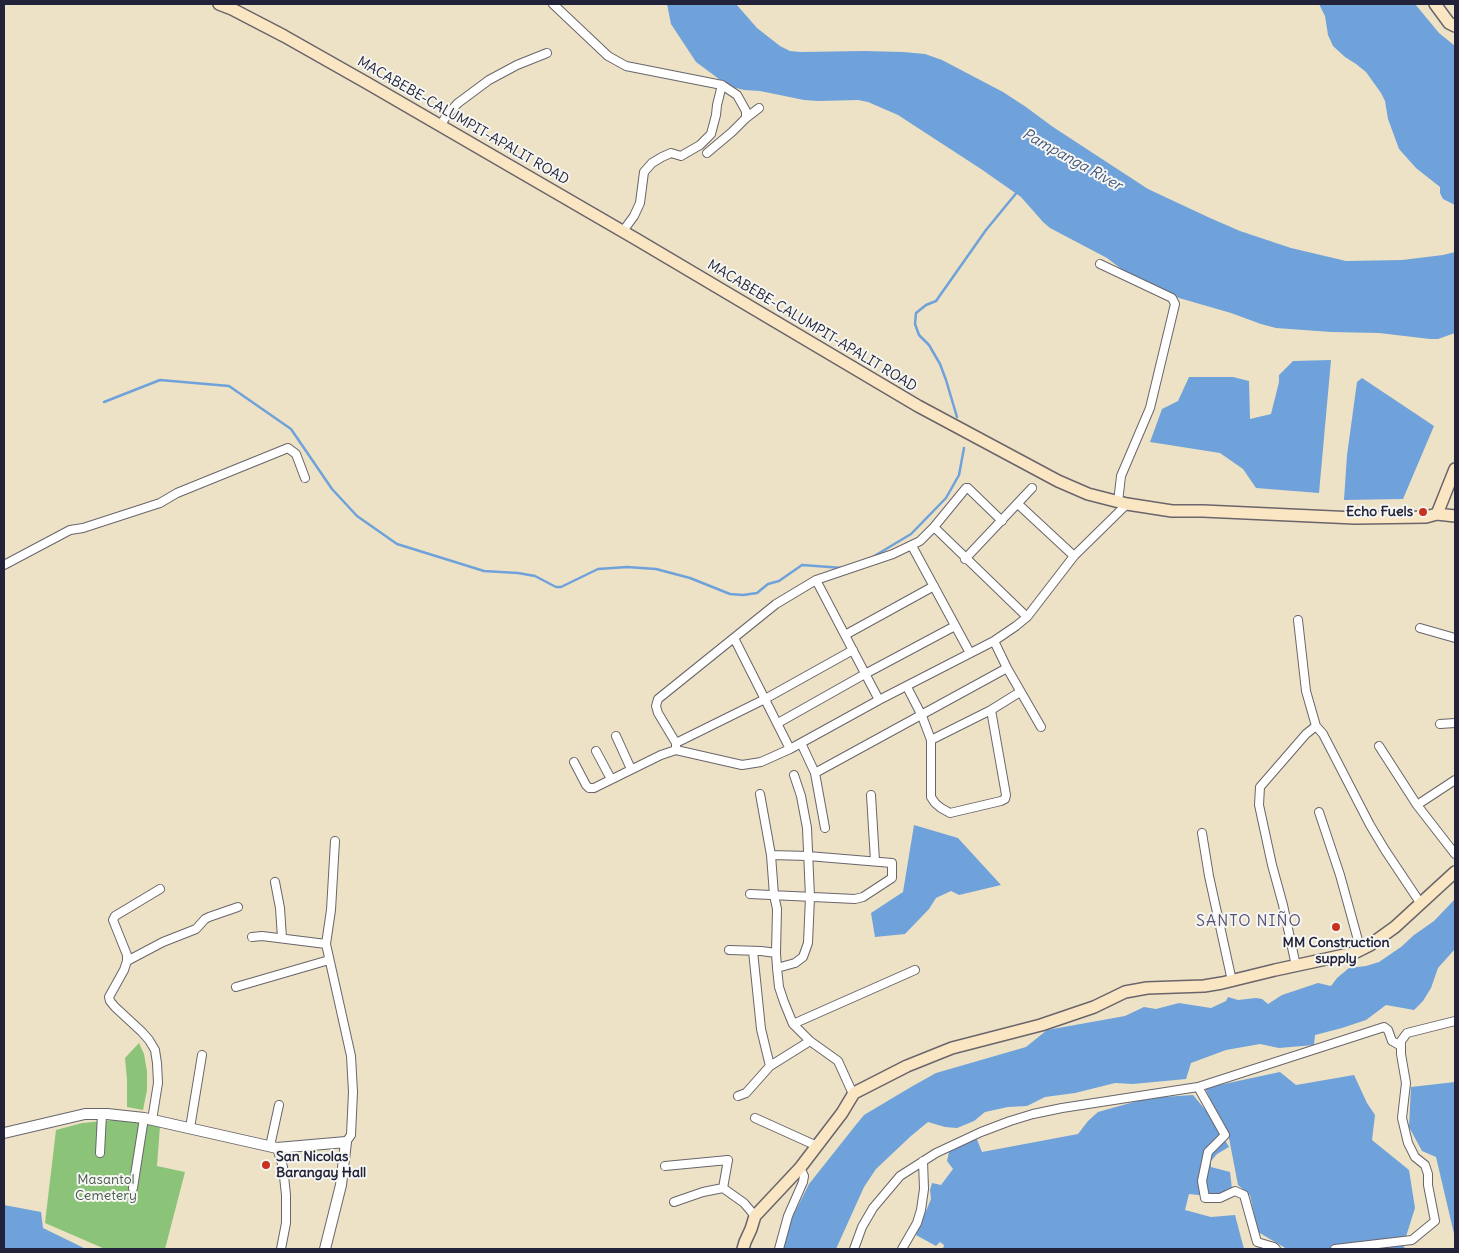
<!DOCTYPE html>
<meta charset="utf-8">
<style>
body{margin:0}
#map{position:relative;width:1459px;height:1253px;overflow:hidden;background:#ede2c5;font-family:Delius,sans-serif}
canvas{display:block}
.frame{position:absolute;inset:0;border:5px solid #22223b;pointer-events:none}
</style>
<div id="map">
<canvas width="1459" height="1253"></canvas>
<div class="frame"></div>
</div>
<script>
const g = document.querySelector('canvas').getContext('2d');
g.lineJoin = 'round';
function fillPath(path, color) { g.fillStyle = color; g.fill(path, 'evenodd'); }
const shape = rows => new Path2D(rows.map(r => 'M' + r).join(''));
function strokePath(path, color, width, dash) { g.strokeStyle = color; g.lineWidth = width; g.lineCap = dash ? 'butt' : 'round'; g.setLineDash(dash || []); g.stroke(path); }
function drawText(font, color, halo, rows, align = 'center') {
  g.font = font + ' Delius,sans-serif'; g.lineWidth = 4; g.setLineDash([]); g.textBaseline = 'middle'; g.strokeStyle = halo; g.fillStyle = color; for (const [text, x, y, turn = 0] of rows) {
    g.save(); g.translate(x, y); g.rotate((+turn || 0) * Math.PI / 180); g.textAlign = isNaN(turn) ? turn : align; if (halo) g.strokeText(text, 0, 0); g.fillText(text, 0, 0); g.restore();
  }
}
fillPath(shape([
 [139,1043,144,1054,147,1071,147,1090,143,1110,127,1107,127,1080,125,1058],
 [124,1119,160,1126,157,1166,185,1172,165,1249,105,1249,45,1223,56,1130,82,1123]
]), '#8bc478');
fillPath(shape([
 [667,4,736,4,757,28,780,46,790,51,800,52,864,51,903,52,925,54,942,60,1003,92,1026,107,1053,127,1148,189,1210,218,1240,231,1291,248,1346,261,1402,260,1443,255,1455,252,1455,333,1438,339,1430,339,1379,333,1331,332,1276,328,1261,324,1231,313,1179,298,1124,271,1107,258,1050,228,1043,222,1021,197,981,169,898,115,868,102,858,100,818,101,804,100,760,91,744,90,732,87,719,79,696,62,671,24],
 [1319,4,1415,4,1439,33,1455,46,1455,205,1443,199,1440,193,1440,187,1416,168,1399,149,1388,119,1385,101,1381,93,1366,72,1356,64,1345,57,1333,46,1328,35,1325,16],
 [1331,360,1319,493,1256,488,1243,469,1220,453,1150,442,1162,409,1178,401,1189,377,1233,377,1249,381,1250,419,1271,414,1279,382,1279,375,1293,361],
 [1362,378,1434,426,1403,499,1344,500,1347,455,1357,382],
 [914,825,958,838,1001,885,959,895,951,891,936,898,929,909,905,934,875,937,871,913,903,892],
 [1455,899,1455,949,1438,968,1431,988,1423,1001,1414,1010,1386,1005,1366,1020,1342,1028,1315,1035,1314,1045,1279,1048,1260,1044,1226,1050,1191,1063,1186,1079,1133,1084,1115,1083,1075,1093,1045,1097,1027,1106,1008,1107,985,1112,974,1121,957,1128,945,1127,928,1122,911,1136,876,1169,864,1187,836,1249,783,1249,789,1224,809,1184,855,1126,864,1115,911,1087,936,1073,1026,1047,1047,1030,1125,1016,1144,1007,1156,1009,1179,1003,1211,1008,1226,1001,1228,997,1238,1000,1256,998,1262,999,1268,1004,1282,995,1318,983,1331,986,1337,978,1349,968,1366,966,1379,962,1401,947,1414,935,1434,921],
 [1280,1072,1296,1085,1354,1075,1367,1103,1375,1115,1372,1140,1409,1170,1415,1208,1403,1246,1406,1249,1287,1249,1258,1232,1250,1195,1238,1185,1229,1138,1205,1088],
 [1455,1082,1455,1238,1436,1157,1422,1151,1409,1127,1411,1087],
 [1193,1095,1212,1118,1229,1147,1217,1154,1211,1161,1211,1167,1230,1172,1232,1189,1217,1197,1189,1194,1185,1210,1211,1217,1235,1215,1244,1249,943,1249,944,1245,940,1242,936,1246,916,1235,931,1199,930,1190,932,1183,941,1185,953,1169,947,1161,950,1148,976,1137,982,1152,1078,1134,1088,1121,1098,1112,1148,1098],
 [4,1205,41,1212,43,1228,86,1249,4,1249]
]), '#6fa2da');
strokePath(shape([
 [104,402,160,380,229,386,291,429,332,489,357,516,397,544,484,571,518,573,535,576,556,587,561,587,598,569,627,567,656,569,690,578,730,594,743,595,757,593,768,584,779,581,802,565,843,568],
 [957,417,946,380,940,364,929,345,919,335,915,324,916,313,926,305,936,301,986,230,1018,191],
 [871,558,911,534,946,498,959,475,964,448]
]), '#6fa2da', 2.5);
const minor = shape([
 [553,4,608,56,626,66,722,85,717,105,716,115,711,134,700,145,681,156,671,153,662,157,652,163,644,172,640,203,634,216,623,231],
 [722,85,737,95,746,111,746,118],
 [440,126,447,115,458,103,489,80,517,65,547,53],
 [707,153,732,132,746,118,759,108],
 [1100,264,1172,298,1175,304,1150,408,1121,476,1118,502],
 [1018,504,1074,556],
 [934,527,1027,617],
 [912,546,970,653],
 [965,559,1032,488],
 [4,565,70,530,83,528,160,503,177,493,288,448,296,454,305,478],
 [816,580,879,700],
 [1298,620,1306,691,1316,726,1323,734,1370,825,1385,850,1421,904],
 [1420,628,1455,638],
 [845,635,934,586],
 [734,638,790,749],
 [994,641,1007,668,1041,727],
 [907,687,922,716,931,740,931,797,935,803,941,808,950,813,1001,801,1005,799,1006,795,991,710],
 [778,723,865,674,955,626],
 [1440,724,1455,723],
 [616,736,631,769],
 [931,740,991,710,1020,692],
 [676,743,765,699,853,650],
 [801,743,815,773,825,828],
 [1379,746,1417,805,1455,854],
 [676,750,676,743,658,713,656,706,658,699,776,604,816,580,893,554,920,541,934,527,966,488,968,488,1002,521],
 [596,751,611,779],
 [574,762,586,785,589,788,594,788,661,755,676,750,742,765,761,762,790,749,879,700,994,641,1016,626,1027,617,1074,556,1127,504],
 [815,773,1007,668],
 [760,794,771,855,774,895,777,909,776,953,777,968,779,987,784,1002,793,1024,810,1041,838,1061,853,1094],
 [871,795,875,861],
 [1417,805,1455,780],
 [1319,812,1340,875,1361,951],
 [1202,833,1209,876,1232,981],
 [335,841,331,910,326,944,351,1056,353,1092,351,1135,346,1142],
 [275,882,280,908,282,938],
 [750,894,855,899,863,897,892,878,892,863,808,856,771,855],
 [252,937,262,936,326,944],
 [729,950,761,951,776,953],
 [127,961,163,942,196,929,205,919,209,917,238,907],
 [1296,966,1283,905,1272,865,1259,805,1260,787,1306,734,1316,726],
 [777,968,795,963,803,957,808,943,810,897,807,828,801,796,794,775],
 [236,987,329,960],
 [793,1024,915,970],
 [770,1066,810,1041],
 [1198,1087,1225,1135,1208,1152,1202,1181,1205,1198,1220,1198,1235,1191,1244,1195,1257,1242,1274,1247,1276,1249],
 [738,1096,746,1093,770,1066,761,1029,753,951],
 [755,1118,817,1146],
 [152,1120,158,1083,157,1063,155,1050,149,1040,142,1032,115,1007,110,1001,109,997,124,970,127,961,127,955,113,920,115,916,160,889],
 [190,1128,202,1055],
 [270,1146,279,1105],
 [277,1148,283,1167,286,1195,286,1223,281,1249],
 [100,1153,102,1114],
 [665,1166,728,1160,723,1188],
 [133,1188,144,1118],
 [674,1202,703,1192,723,1188,744,1203,755,1216],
 [779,1249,788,1216,803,1182,804,1176,800,1168],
 [854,1249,862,1227,873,1208,900,1176,936,1153,981,1132,1010,1121,1033,1114,1062,1108,1198,1087,1384,1027,1388,1030,1392,1041,1401,1046],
 [902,1249,917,1223,921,1210,924,1189,923,1161],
 [1335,1249,1412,1240,1435,1221,1428,1185,1428,1174,1425,1165,1415,1157,1408,1143,1402,1118,1406,1083,1401,1054,1401,1041,1407,1033,1455,1021]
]);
const tertiary = shape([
 [4,1133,85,1114,107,1114,144,1118,277,1148,346,1142,341,1185,325,1249]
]);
const secondary = shape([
 [219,4,232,9,284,36,367,83,636,239,918,406,1058,481,1088,494,1127,504,1172,511,1203,511,1355,518,1426,517,1437,514,1455,516],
 [1435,4,1449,23,1455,26],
 [1437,514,1455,469],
 [743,1249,745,1242,751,1229,755,1216,800,1168,842,1113,854,1093,860,1090,907,1066,952,1048,1041,1025,1094,1007,1125,992,1147,988,1204,986,1222,983,1275,970,1354,953,1370,945,1395,927,1455,872]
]);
strokePath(minor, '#69656b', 10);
strokePath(tertiary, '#69656b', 12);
strokePath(secondary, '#69656b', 14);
strokePath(minor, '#fff', 8);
strokePath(tertiary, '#fff', 10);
strokePath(secondary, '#fbe6c4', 11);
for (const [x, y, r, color] of [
 [1423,512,5,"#c8321e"],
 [1336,927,5,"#c8321e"],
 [266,1165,5,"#c8321e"]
]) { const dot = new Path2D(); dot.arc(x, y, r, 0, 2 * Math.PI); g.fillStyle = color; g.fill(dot); strokePath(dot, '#f6f6f2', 2); }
drawText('14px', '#22223b', '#f6f6f2', [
 ["MACABEBE-CALUMPIT-APALIT ROAD",463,121,30],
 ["MACABEBE-CALUMPIT-APALIT ROAD",812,326,31]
]);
drawText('bold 14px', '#22223b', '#f6f6f2', [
 ["Echo Fuels",1413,512],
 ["MM Construction",1336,943,"center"],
 ["supply",1336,959,"center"],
 ["San Nicolas",276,1157,"left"],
 ["Barangay Hall",276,1173,"left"]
], 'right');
drawText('14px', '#475b50', '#f6f6f2', [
 ["Masantol",106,1180],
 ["Cemetery",106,1196]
]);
drawText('italic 15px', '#41557b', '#f6f6f2', [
 ["Pampanga River",1072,160,29]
]);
g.letterSpacing = '1px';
drawText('16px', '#565176', '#f6f6f2', [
 ["SANTO NIÑO",1249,921]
]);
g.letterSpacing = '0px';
</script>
